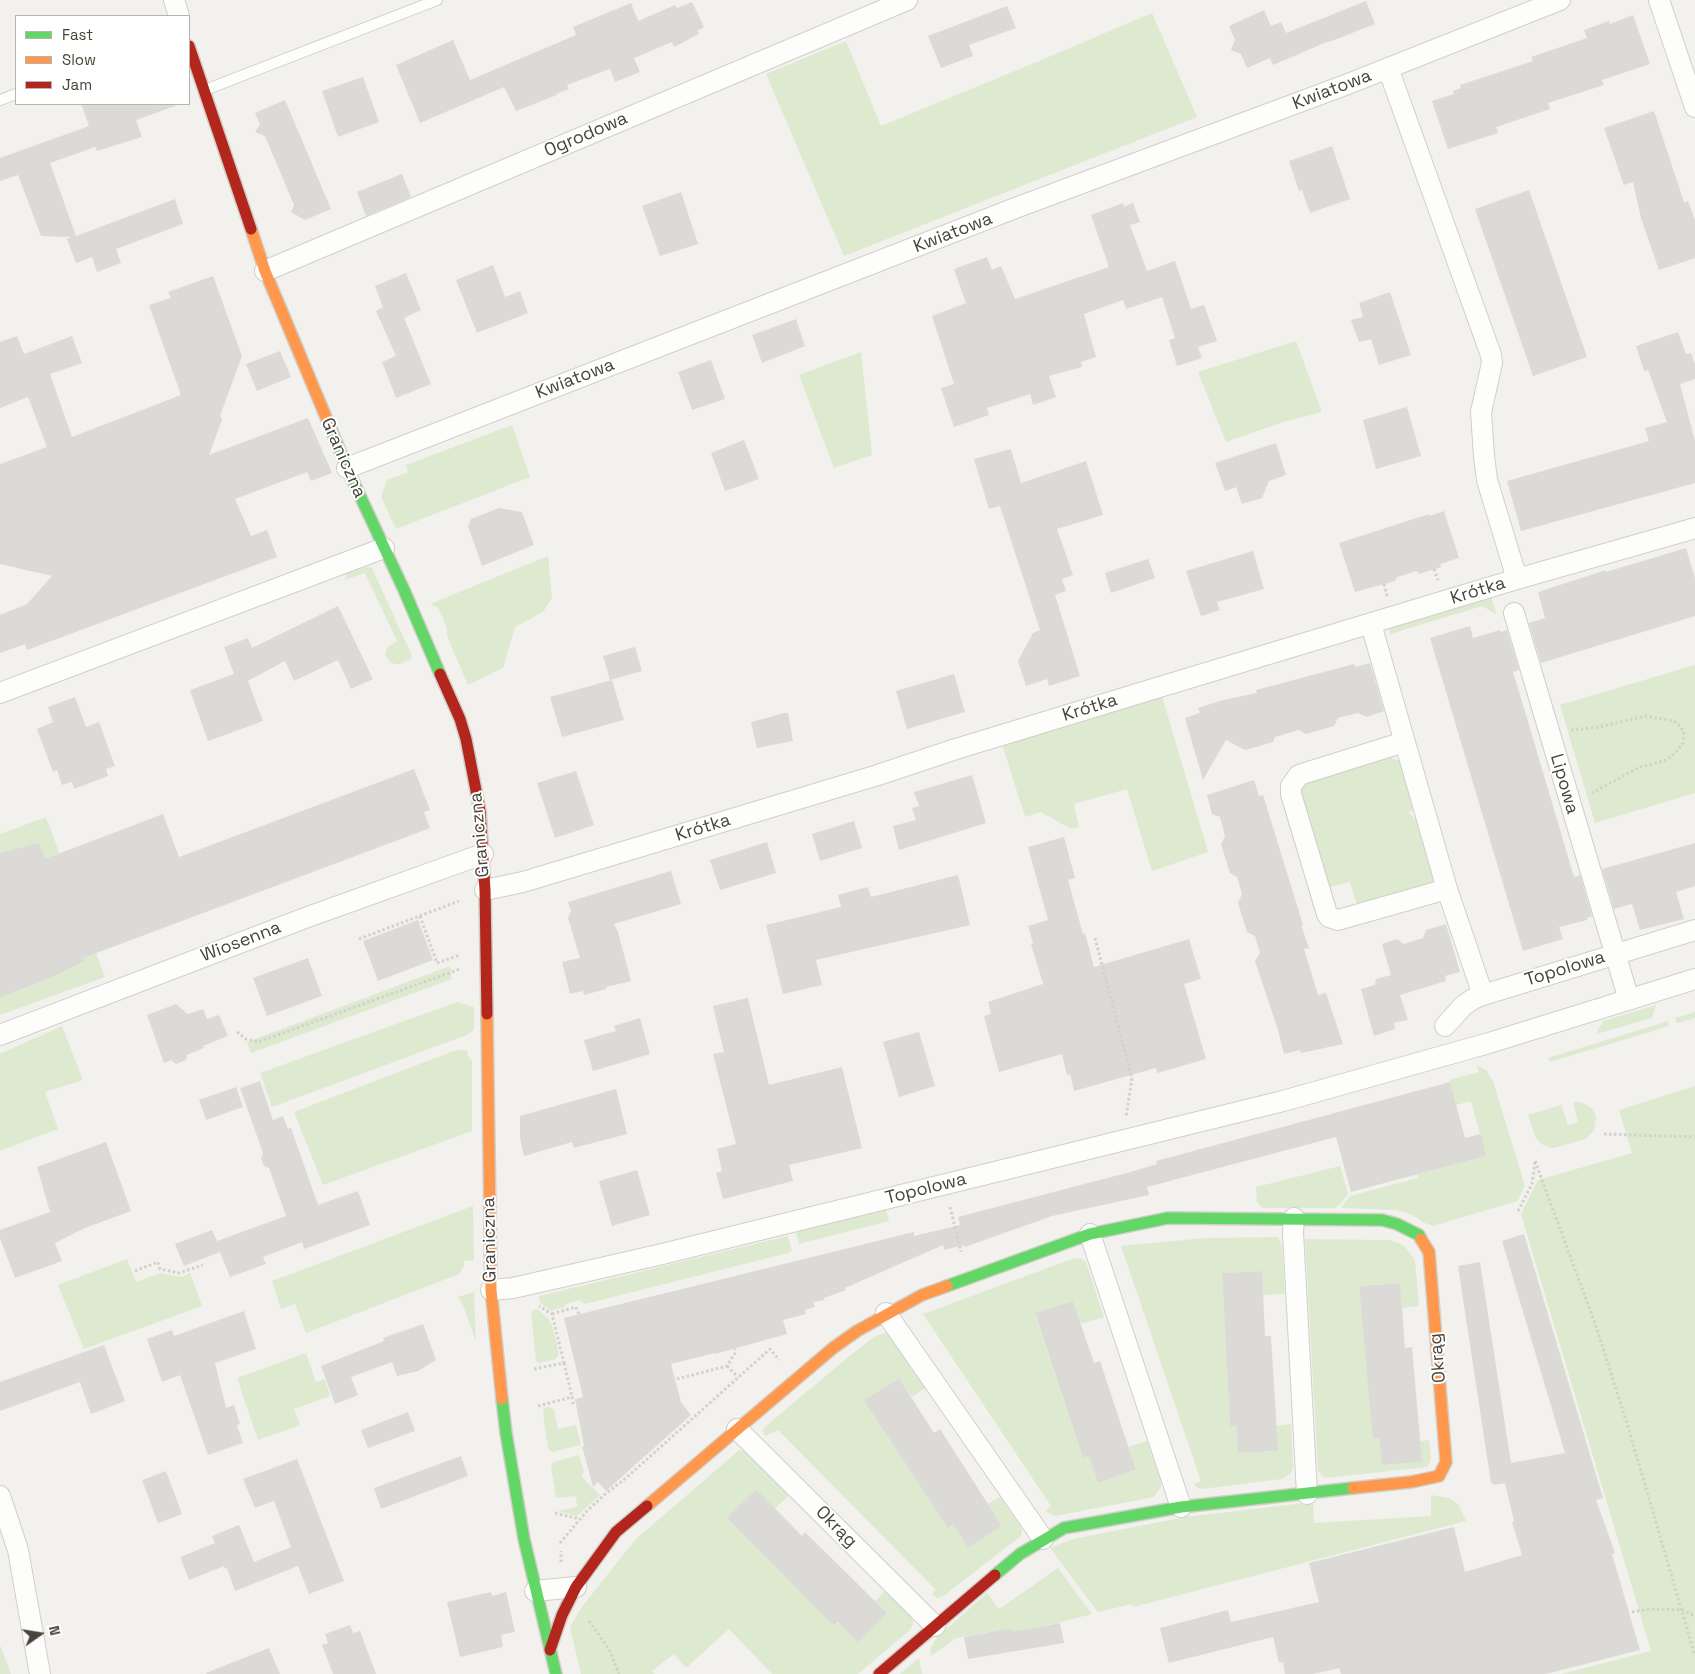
<!DOCTYPE html>
<meta charset="utf-8">
<style>
body{margin:0}
#map{position:relative;width:1695px;height:1674px;overflow:hidden;background:#f2f1ed;font-family:"Space Grotesk",sans-serif}
canvas{display:block}
.legend{position:absolute;left:15px;top:15px;width:175px;height:90px;box-sizing:border-box;background:#fff;border:1px solid #b6b4b0;margin:0;padding:6px 9px;list-style:none;font-size:15px;color:#484439}
.legend li{display:flex;align-items:center;gap:10px;height:25px}
.legend b{width:25px;border:1px solid #b6b4b0}
.north{position:absolute;left:15px;top:1609px;width:50px;height:50px;-webkit-text-stroke:4px #fff;paint-order:stroke;rotate:77deg;font-size:14px;font-weight:700;line-height:20px;text-align:center;color:#484439}
.north::after{content:'';display:block;margin:auto;width:18px;height:22px;background:#484439;clip-path:polygon(50% 0,100% 100%,50% 72%,0 100%)}
</style>
<div id="map">
<canvas width="1695" height="1674"></canvas>
<ul class="legend">
<li><b style="height:6px;background:#63d668"></b>Fast</li>
<li><b style="height:6px;background:#ff974d"></b>Slow</li>
<li><b style="height:6px;background:#b3261e"></b>Jam</li>
</ul>
<div class="north">N</div>
</div>
<script>
const g = document.querySelector('canvas').getContext('2d');
g.lineJoin = 'round';
function fillPath(path, color) { g.fillStyle = color; g.fill(path, 'evenodd'); }
const shape = rows => new Path2D(rows.map(r => 'M' + r).join(''));
function strokePath(path, color, width, dash) { g.strokeStyle = color; g.lineWidth = width; g.lineCap = dash ? 'butt' : 'round'; g.setLineDash(dash || []); g.stroke(path); }
function drawText(font, color, halo, rows, align = 'center') {
  g.font = font + ' "Space Grotesk",sans-serif'; g.lineWidth = 4; g.setLineDash([]); g.textBaseline = 'middle'; g.strokeStyle = halo; g.fillStyle = color; for (const [text, x, y, turn = 0] of rows) {
    g.save(); g.translate(x, y); g.rotate((+turn || 0) * Math.PI / 180); g.textAlign = isNaN(turn) ? turn : align; if (halo) g.strokeText(text, 0, 0); g.fillText(text, 0, 0); g.restore();
  }
}
fillPath(shape([
 [1152,13,1197,117,844,256,766,74,846,41,881,126,1051,56],
 [1296,341,1322,412,1283,422,1226,442,1198,372],
 [861,352,872,455,834,468,799,375],
 [512,425,530,477,396,529,381,497,387,480,408,472,406,465],
 [548,556,552,598,543,612,515,627,503,668,468,685,447,636,447,629,442,616,438,608,430,604],
 [367,567,372,568,412,656,411,659,400,664,395,664,390,662,385,654,387,648,397,641,365,573,345,580,347,573],
 [1491,595,1496,614,1482,606,1390,634,1389,628,1392,625],
 [1695,665,1695,793,1595,823,1560,705],
 [1162,696,1208,852,1152,871,1127,789,1074,804,1079,827,1071,829,1041,812,1025,817,1002,744],
 [1387,756,1402,762,1415,810,1408,812,1419,823,1434,877,1432,885,1358,908,1350,882,1326,888,1299,795,1301,788,1307,780],
 [46,817,105,977,0,1015,0,834],
 [450,966,452,979,251,1053,247,1042],
 [457,1002,474,1007,474,1030,467,1035,272,1107,260,1073],
 [1656,1005,1652,1018,1596,1034,1603,1021],
 [1695,1012,1695,1018,1677,1023,1675,1018],
 [1668,1021,1669,1026,1550,1062,1548,1058],
 [62,1026,83,1080,45,1092,58,1129,0,1151,0,1054],
 [456,1050,467,1050,468,1056,472,1061,472,1131,323,1185,294,1112],
 [1477,1065,1486,1070,1493,1081,1525,1186,1517,1201,1433,1226,1422,1222,1413,1215,1396,1210,1341,1208,1350,1196,1418,1178,1418,1174,1486,1156,1471,1101,1456,1105,1449,1080,1479,1072],
 [1695,1086,1695,1674,1561,1674,1651,1651,1521,1214,1538,1180,1632,1153,1619,1110],
 [1576,1102,1583,1103,1592,1109,1596,1116,1594,1130,1586,1139,1561,1146,1552,1148,1543,1145,1536,1138,1528,1115,1561,1105,1568,1125,1578,1122,1573,1103],
 [1340,1166,1348,1194,1336,1208,1263,1208,1257,1202,1256,1187],
 [473,1206,474,1260,464,1261,464,1266,459,1274,306,1333,295,1304,281,1309,272,1281],
 [886,1210,889,1221,799,1244,796,1232],
 [788,1236,792,1251,788,1253,585,1304,580,1300,566,1304,564,1307,551,1311,541,1303,539,1299,539,1296],
 [1278,1237,1282,1246,1285,1294,1263,1295,1261,1271,1222,1273,1230,1425,1236,1426,1238,1453,1278,1451,1276,1426,1291,1424,1293,1468,1290,1474,1282,1479,1202,1489,1197,1488,1194,1484,1201,1481,1121,1246,1205,1238],
 [1305,1239,1390,1240,1403,1245,1415,1260,1419,1306,1402,1308,1400,1283,1359,1286,1374,1439,1379,1438,1382,1465,1422,1462,1420,1441,1429,1440,1431,1459,1428,1467,1326,1478,1322,1476,1318,1471],
 [1080,1258,1086,1262,1104,1317,1081,1324,1073,1301,1035,1314,1083,1458,1089,1456,1098,1483,1136,1470,1128,1447,1147,1441,1161,1481,1161,1487,1154,1497,1055,1516,1045,1511,1051,1506,923,1314,1072,1259],
 [127,1259,136,1282,160,1273,182,1277,190,1273,202,1306,84,1349,58,1285],
 [474,1292,476,1342,463,1305,458,1297],
 [536,1309,548,1318,552,1325,559,1354,556,1359,539,1363,536,1361,531,1312],
 [885,1333,891,1334,927,1387,912,1397,898,1378,865,1400,948,1527,953,1524,968,1548,1002,1526,988,1504,1000,1497,1020,1525,1022,1531,1021,1536,942,1597,937,1598,932,1594,936,1590,778,1430,765,1436,763,1431,765,1427,847,1358,874,1337],
 [306,1353,316,1382,325,1379,330,1396,294,1409,300,1425,258,1440,237,1378],
 [549,1407,554,1410,558,1429,576,1425,581,1445,552,1452,548,1448,543,1413,544,1408],
 [739,1450,744,1450,790,1494,775,1509,755,1490,728,1518,834,1626,875,1601,885,1591,912,1617,913,1623,910,1630,858,1674,772,1674,729,1629,686,1668,674,1654,652,1671,654,1674,581,1674,570,1627,581,1608,635,1540],
 [579,1455,584,1472,582,1474,583,1478,600,1495,577,1516,558,1511,577,1507,576,1496,556,1498,551,1466,553,1462],
 [1431,1495,1449,1498,1458,1504,1466,1521,1133,1607,1132,1604,1098,1612,1050,1548,1073,1539,1186,1517,1313,1502,1314,1523,1431,1516],
 [1058,1568,1092,1614,1013,1634,1012,1628,956,1638,931,1656,930,1649,937,1637,987,1593,999,1609],
 [0,1645,11,1674,0,1674],
 [919,1658,922,1674,900,1674]
]), '#ddead0');
fillPath(shape([
 [1366,1,1375,24,1329,42,1329,41,1273,65,1270,58,1247,68,1241,54,1231,50,1235,40,1229,26,1264,10,1271,26,1281,22,1286,33],
 [692,2,704,27,697,31,699,34,674,47,672,42,634,58,640,72,615,82,610,69,567,85,569,89,556,94,557,95,516,111,504,87,420,123,396,65,453,40,470,80,576,35,573,27,631,3,638,21,675,5,677,8],
 [1007,6,1016,28,969,45,973,56,941,68,928,36],
 [1633,15,1650,64,1602,80,1604,85,1548,103,1550,109,1496,127,1498,133,1448,149,1432,101,1454,94,1453,91,1461,88,1460,85,1533,61,1531,57,1587,38,1584,30,1609,21,1610,24],
 [363,77,379,122,338,137,322,91],
 [285,100,331,209,305,220,291,212,294,205,265,136,255,132,260,124,255,113],
 [81,104,175,104,175,106,136,120,142,137,97,151,95,147,50,163,76,236,175,199,183,224,116,249,121,263,97,272,92,257,76,263,67,239,71,237,41,236,18,175,0,181,0,158,89,126],
 [1654,111,1684,202,1688,201,1695,220,1695,258,1659,270,1641,218,1633,182,1624,185,1604,128],
 [1332,146,1350,199,1310,213,1302,190,1299,191,1289,161],
 [402,174,411,197,366,216,357,192],
 [1529,190,1587,357,1533,376,1475,209],
 [681,192,698,244,660,256,642,206],
 [1123,203,1124,207,1133,203,1140,222,1130,225,1147,271,1175,261,1191,309,1204,305,1217,341,1198,347,1202,358,1177,366,1169,340,1175,338,1162,297,1126,309,1123,300,1084,314,1096,357,1081,362,1082,367,1049,376,1056,397,1033,405,1030,394,987,408,989,415,954,427,941,388,954,384,932,316,966,303,954,269,987,257,992,270,1001,266,1015,299,1109,267,1091,215],
 [493,265,505,297,520,291,528,313,477,333,456,280],
 [406,273,421,310,404,318,431,384,396,398,382,362,396,356,376,311,383,307,375,286],
 [213,276,242,356,220,416,222,420,209,455,308,418,332,473,311,481,307,472,235,499,251,536,267,530,277,557,27,650,25,644,0,653,0,615,27,604,52,576,0,564,0,464,47,447,28,397,0,408,0,342,17,336,24,354,72,336,82,363,50,374,72,437,181,395,149,305,171,298,168,292],
 [1390,292,1411,355,1379,365,1371,339,1359,342,1351,320,1363,317,1359,303],
 [796,319,805,346,762,363,752,335],
 [1678,332,1686,354,1691,353,1695,364,1695,379,1680,384,1695,441,1695,483,1521,531,1507,481,1649,441,1645,428,1667,422,1648,370,1644,371,1636,346],
 [280,351,291,377,257,391,246,364],
 [711,360,725,399,692,410,678,372],
 [1407,407,1421,456,1376,469,1363,420],
 [744,440,759,479,725,491,711,453],
 [1276,443,1286,475,1269,481,1262,498,1242,504,1236,487,1225,491,1215,463],
 [1011,449,1021,483,1086,461,1103,515,1057,529,1073,575,1062,579,1066,591,1055,595,1080,676,1049,686,1047,679,1026,686,1018,661,1033,633,1040,630,1000,506,989,509,974,459],
 [499,508,522,512,534,545,482,566,468,526,471,519],
 [1444,511,1459,558,1440,564,1441,567,1419,574,1417,571,1397,577,1395,581,1355,592,1339,543,1429,514,1429,516],
 [1686,548,1695,578,1695,616,1541,663,1529,623,1545,618,1538,592,1606,570,1606,572],
 [1253,551,1264,589,1217,602,1220,610,1201,616,1186,571],
 [1148,559,1155,578,1111,593,1105,573],
 [338,606,373,679,351,689,338,660,294,681,285,661,248,681,263,721,208,741,190,690,234,674,224,647,248,638,252,648],
 [1470,626,1473,638,1500,630,1501,632,1507,630,1519,670,1513,672,1526,715,1574,877,1580,875,1592,916,1587,918,1587,920,1559,927,1563,939,1523,951,1430,638],
 [635,647,642,671,610,680,603,656],
 [1370,663,1384,711,1367,717,1358,713,1338,718,1334,726,1306,734,1299,730,1275,737,1273,742,1245,750,1226,740,1203,780,1185,718,1200,713,1198,708,1223,700,1257,693,1256,690,1354,664,1355,667],
 [954,674,965,712,907,729,896,691],
 [612,680,624,720,562,737,550,697],
 [75,697,86,727,99,722,115,766,106,769,108,776,74,789,72,782,62,785,57,770,53,772,37,729,53,722,48,707],
 [785,713,788,713,793,741,757,748,751,722],
 [414,769,430,810,424,812,430,828,83,958,84,961,48,979,0,997,0,853,39,843,45,859,163,814,179,857],
 [576,771,594,825,555,838,537,783],
 [972,775,986,823,899,850,893,826,916,820,912,808,919,806,914,792],
 [1254,780,1259,796,1263,795,1303,925,1301,925,1309,948,1304,949,1318,995,1326,993,1343,1044,1301,1053,1300,1050,1284,1054,1278,1030,1255,961,1260,953,1255,936,1247,932,1238,903,1242,894,1237,877,1230,873,1221,844,1225,836,1220,817,1212,814,1207,795],
 [854,821,862,848,820,861,812,834],
 [1064,837,1075,878,1068,880,1083,934,1085,933,1094,967,1189,939,1201,979,1184,984,1206,1059,1157,1073,1156,1068,1074,1091,1070,1074,1067,1075,1062,1054,999,1072,984,1016,991,1014,988,1002,1043,984,1031,944,1033,943,1028,926,1048,920,1028,847],
 [767,842,776,873,720,890,710,860],
 [1695,843,1695,886,1676,892,1684,919,1640,930,1632,904,1614,909,1602,869],
 [671,871,681,904,614,924,618,932,631,981,606,987,606,989,584,995,583,991,570,994,562,962,580,958,568,918,571,911,568,902],
 [958,875,970,925,816,960,822,985,783,994,766,925,841,907,838,895,868,887,871,897],
 [418,920,433,960,378,981,363,941],
 [1446,924,1460,972,1445,976,1446,981,1400,995,1408,1020,1394,1023,1395,1029,1374,1036,1361,989,1375,985,1376,979,1391,975,1382,944,1397,939,1404,944,1423,938,1426,930],
 [308,958,322,996,267,1016,253,978],
 [748,998,769,1085,842,1067,862,1148,789,1165,793,1181,723,1199,716,1173,722,1171,717,1149,736,1144,713,1054,724,1052,713,1006],
 [176,1004,188,1014,203,1009,207,1019,219,1015,228,1036,203,1046,204,1048,187,1055,186,1060,176,1064,171,1060,164,1063,147,1015],
 [640,1018,650,1054,593,1071,584,1040,616,1031,614,1026],
 [919,1032,935,1086,899,1097,883,1042],
 [260,1081,273,1120,283,1116,288,1129,291,1128,318,1205,358,1191,370,1225,304,1249,302,1242,263,1257,266,1264,230,1277,220,1252,184,1266,175,1244,212,1230,217,1241,286,1216,269,1168,264,1166,261,1158,263,1153,240,1088],
 [1450,1082,1465,1138,1481,1134,1486,1156,1351,1192,1336,1137,1147,1187,1149,1195,1052,1216,965,1247,964,1245,944,1250,943,1245,845,1288,846,1290,824,1298,824,1300,813,1302,815,1307,805,1310,806,1314,783,1320,787,1334,715,1354,715,1353,671,1364,681,1402,691,1415,606,1491,598,1482,593,1487,582,1446,584,1446,575,1399,583,1397,564,1318,914,1232,914,1236,960,1225,958,1217,1134,1171,1157,1164,1156,1161],
 [236,1087,243,1107,206,1120,199,1100],
 [616,1089,627,1134,574,1148,572,1142,524,1156,520,1138,520,1116],
 [106,1142,131,1211,85,1228,55,1243,62,1261,15,1278,0,1238,0,1230,50,1212,37,1167],
 [637,1170,650,1215,612,1226,599,1181],
 [1524,1234,1603,1498,1596,1500,1615,1553,1612,1554,1640,1650,1546,1674,1341,1674,1339,1668,1313,1674,1285,1674,1283,1662,1279,1663,1273,1637,1169,1663,1160,1628,1228,1610,1231,1622,1319,1602,1309,1563,1454,1527,1465,1572,1522,1555,1512,1522,1514,1521,1505,1483,1493,1485,1493,1483,1491,1483,1458,1266,1480,1262,1511,1463,1565,1453,1502,1241],
 [1262,1271,1265,1336,1271,1336,1278,1451,1238,1453,1236,1426,1230,1426,1222,1273],
 [1400,1283,1405,1348,1412,1347,1422,1462,1382,1465,1379,1438,1373,1439,1359,1286],
 [1073,1301,1094,1363,1100,1361,1136,1470,1098,1483,1089,1456,1083,1458,1035,1313],
 [244,1311,256,1349,215,1363,226,1408,234,1405,240,1424,237,1425,243,1443,208,1455,180,1375,162,1382,147,1339,172,1330,174,1336],
 [423,1324,436,1360,418,1371,397,1376,392,1362,351,1377,358,1395,335,1404,321,1366,384,1341,383,1338],
 [104,1345,125,1401,91,1414,80,1382,0,1411,0,1382],
 [899,1378,934,1433,940,1429,1002,1526,968,1548,953,1524,948,1528,864,1400],
 [408,1412,415,1431,368,1448,361,1430],
 [461,1456,468,1476,381,1509,374,1488],
 [297,1459,344,1581,309,1594,298,1566,235,1591,227,1568,225,1569,224,1566,189,1580,180,1557,215,1543,212,1536,239,1525,254,1562,291,1547,274,1501,255,1508,243,1479],
 [166,1471,182,1514,158,1523,142,1480],
 [756,1489,802,1536,805,1532,887,1613,858,1642,838,1622,834,1626,727,1518],
 [491,1592,492,1596,506,1592,515,1632,501,1635,503,1647,460,1657,447,1602],
 [1060,1623,1064,1643,968,1659,964,1637,1012,1628,1013,1632],
 [350,1625,353,1633,360,1631,376,1674,333,1674,322,1645,328,1643,325,1634],
 [269,1648,280,1674,206,1674,206,1673]
]), '#dcdad6');
const lane = shape([
 [205,90,437,0],
 [0,100,16,94]
]);
const street = shape([
 [174,0,179,16],
 [1659,0,1695,107],
 [1388,68,1491,355,1492,363,1481,412,1484,456,1487,480,1517,579],
 [265,271,907,0],
 [347,468,1018,207,1348,84,1560,0],
 [1514,613,1629,1000],
 [1371,624,1447,889,1483,995],
 [0,693,384,548],
 [1404,742,1299,775,1291,786,1291,794,1327,914,1329,917,1338,920,1447,889],
 [485,890,523,882,878,775,956,749,1163,686,1517,579,1695,528],
 [1445,1026,1463,1006,1473,999,1483,995,1695,930],
 [0,1035,305,918,483,854],
 [1294,1218,1293,1232,1307,1494],
 [1090,1234,1181,1507],
 [491,1290,513,1288,658,1255,1283,1101,1489,1043,1695,979],
 [886,1313,1043,1539],
 [737,1429,935,1626],
 [0,1496,18,1550,40,1674],
 [535,1591,576,1587]
]);
const fast = shape([
 [328,422,347,468,404,590,440,674],
 [947,1286,1090,1234,1168,1218,1382,1220,1397,1224,1419,1235,1421,1239],
 [502,1399,506,1433,524,1539,556,1674],
 [995,1575,1020,1554,1064,1528,1181,1507,1353,1488]
]);
const slow = shape([
 [251,229,265,271,328,422],
 [487,1014,491,1290,502,1399],
 [1353,1488,1411,1482,1439,1476,1446,1462,1429,1252,1421,1239],
 [647,1506,833,1348,857,1331,922,1295,947,1286]
]);
const jam = shape([
 [189,46,251,229],
 [440,674,460,719,466,739,480,811,485,890,487,1014],
 [550,1650,562,1615,576,1587,616,1532,647,1506],
 [879,1674,995,1575]
]);
strokePath(lane, '#d0cfcb', 12);
strokePath(street, '#d0cfcb', 22);
strokePath(fast, '#d0cec5', 14);
strokePath(slow, '#d0cec5', 14);
strokePath(jam, '#d0cec5', 14);
strokePath(shape([
 [1434,569,1438,580],
 [1384,584,1387,596],
 [1571,730,1599,727,1646,716,1674,721,1680,726,1684,732,1683,743,1678,750,1667,760,1640,767,1592,793],
 [420,916,437,963,460,955],
 [1095,938,1132,1078,1126,1117],
 [359,939,459,901],
 [237,1032,246,1039,258,1042,460,969],
 [1604,1134,1695,1137],
 [1535,1161,1597,1329,1629,1430,1695,1656],
 [950,1207,961,1252],
 [1518,1211,1532,1184,1535,1162],
 [135,1271,158,1262,160,1269,179,1273,203,1265],
 [552,1314,576,1307,579,1314],
 [564,1363,572,1397],
 [727,1366,738,1377],
 [534,1369,564,1363,552,1314,539,1306],
 [677,1379,727,1366,735,1353,735,1349],
 [538,1406,572,1397,573,1404],
 [555,1513,580,1519],
 [560,1543,587,1511,604,1495,626,1478,770,1349,779,1360],
 [561,1562,561,1551],
 [1632,1612,1650,1609,1682,1610,1695,1616],
 [589,1621,609,1649,619,1674]
]), '#d2d1cb', 3, [2.5, 2.5]);
strokePath(lane, '#fdfdfc', 10);
strokePath(street, '#fdfdfc', 20);
strokePath(fast, '#63d668', 11);
strokePath(slow, '#ff974d', 11);
strokePath(jam, '#b3261e', 11);
drawText('18px', '#484439', '#fff', [
 ["Kwiatowa",1332,90,-21],
 ["Ogrodowa",586,135,-23],
 ["Kwiatowa",953,233,-21],
 ["Kwiatowa",575,379,-21],
 ["Graniczna",343,458,66],
 ["Krótka",1478,591,-17],
 ["Krótka",1090,708,-17],
 ["Lipowa",1564,784,74],
 ["Krótka",703,828,-17],
 ["Graniczna",480,835,-95],
 ["Wiosenna",241,942,-21],
 ["Topolowa",1565,969,-17],
 ["Topolowa",926,1189,-14],
 ["Graniczna",490,1240,-91],
 ["Okrąg",1438,1358,-95],
 ["Okrąg",836,1527,45]
]);
</script>
